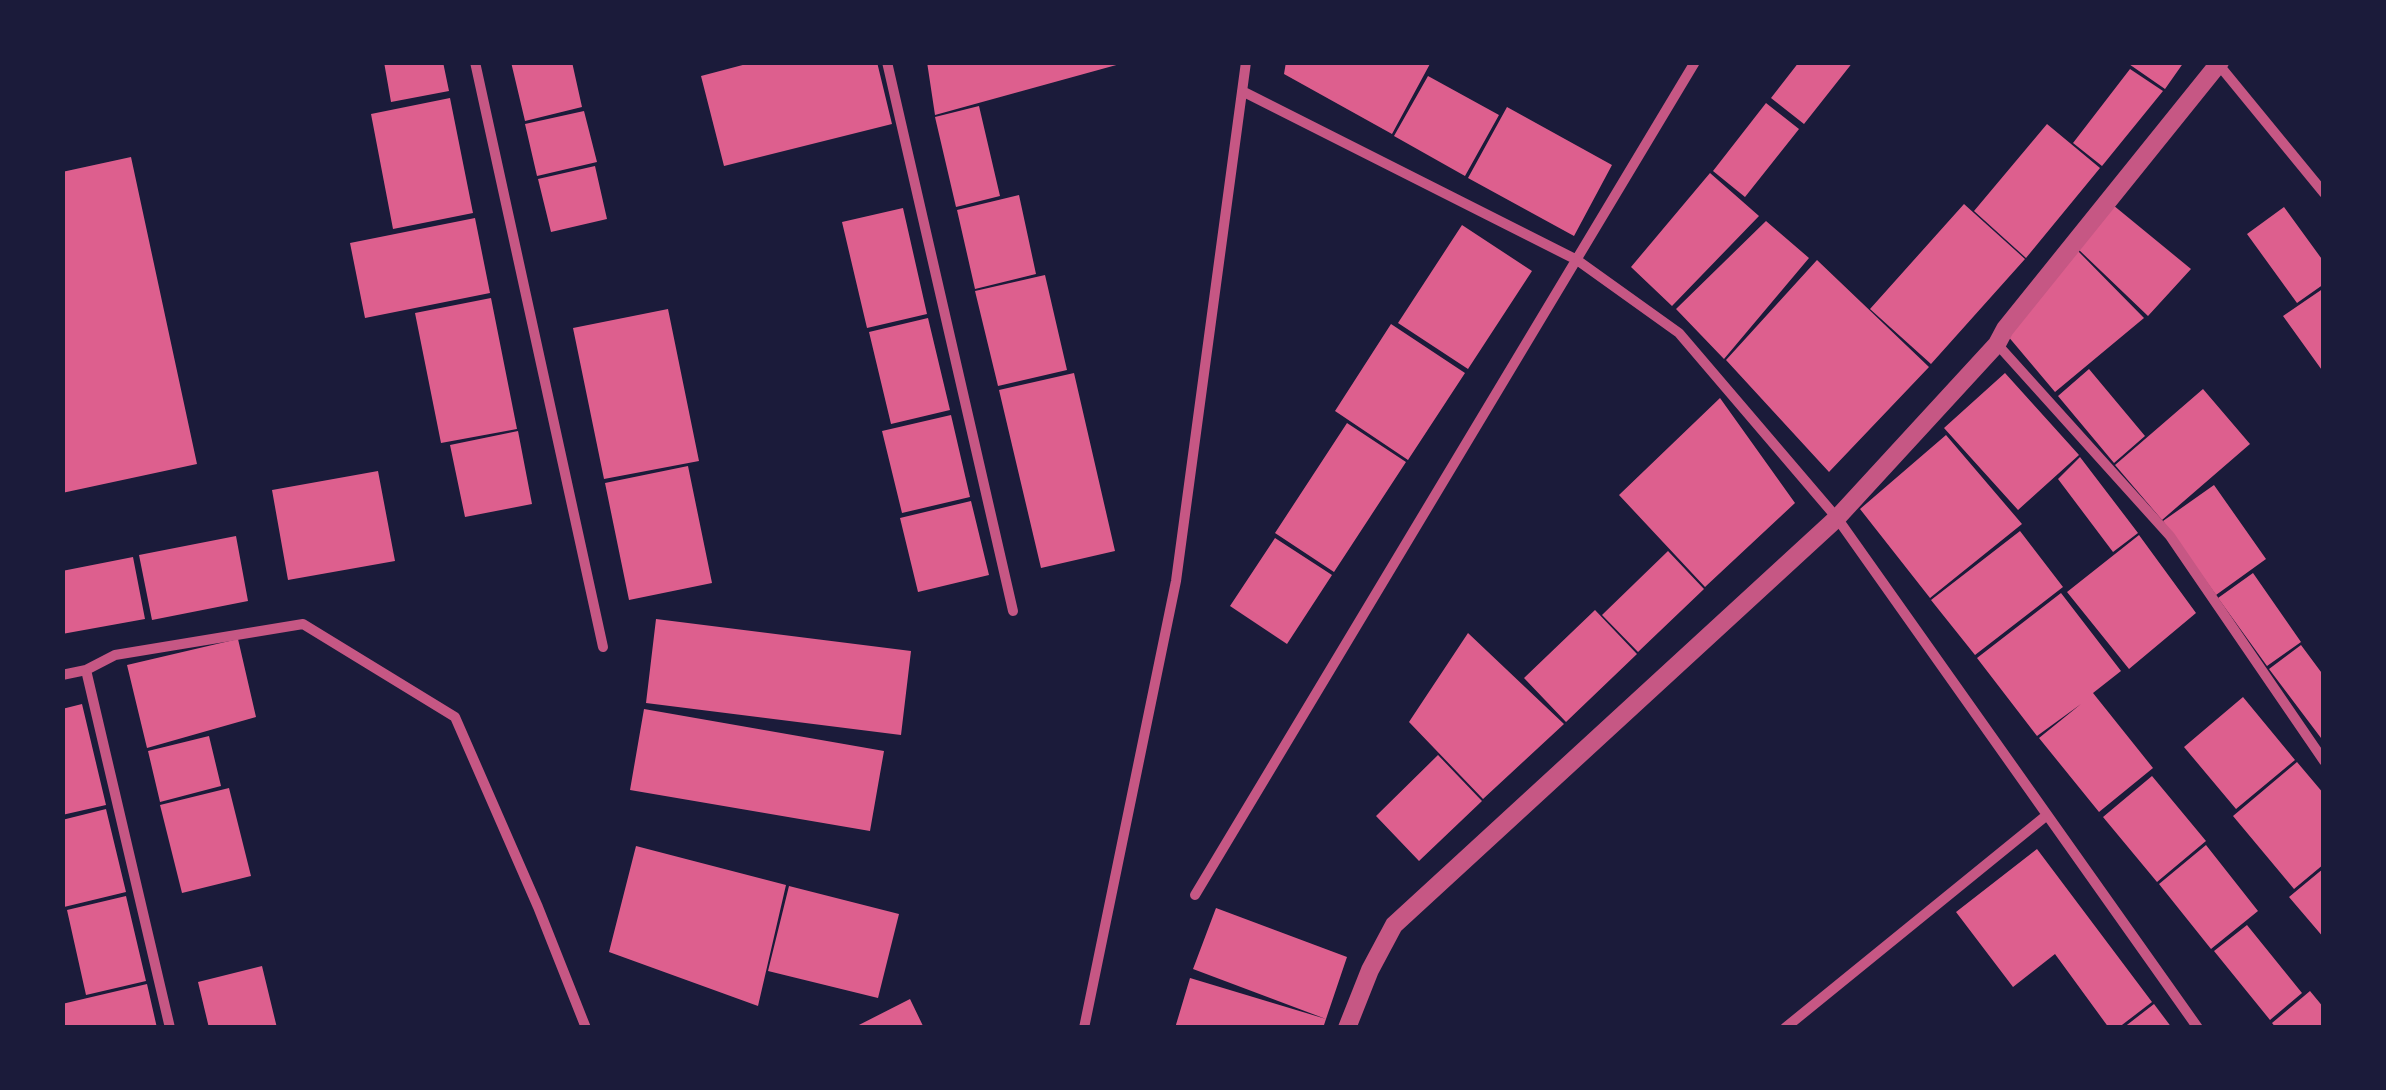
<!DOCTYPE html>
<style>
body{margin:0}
#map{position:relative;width:2386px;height:1090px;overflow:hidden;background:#1b1b3a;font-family:"DejaVu Sans",sans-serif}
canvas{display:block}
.frame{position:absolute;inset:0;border:65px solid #1b1b3a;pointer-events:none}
</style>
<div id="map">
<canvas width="2386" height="1090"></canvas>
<div class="frame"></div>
</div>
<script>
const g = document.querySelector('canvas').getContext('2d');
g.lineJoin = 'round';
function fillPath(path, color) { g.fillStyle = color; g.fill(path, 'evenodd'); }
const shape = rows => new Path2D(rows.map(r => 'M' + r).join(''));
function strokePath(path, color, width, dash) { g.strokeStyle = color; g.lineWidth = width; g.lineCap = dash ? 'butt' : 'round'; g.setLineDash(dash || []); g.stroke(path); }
fillPath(shape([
 [384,62,443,62,449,91,391,102],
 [511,62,572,62,582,107,525,121],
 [754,62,877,62,892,124,724,166,701,76],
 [927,62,1119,62,1120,64,935,115],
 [1286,62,1431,62,1392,134,1284,74],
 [1799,62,1853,62,1804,124,1771,98],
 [2126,62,2184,62,2165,89],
 [2130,69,2163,91,2102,166,2073,143],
 [1428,76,1499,115,1465,176,1394,136],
 [450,98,473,213,393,229,371,114],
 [1766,103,1799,129,1745,197,1713,171],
 [979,106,1000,196,956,207,935,117],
 [1507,107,1612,165,1574,236,1468,178],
 [584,111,597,162,537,176,525,124],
 [2047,124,2100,168,2026,258,1974,211],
 [131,157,197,464,62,493,62,172],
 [595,166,607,219,551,232,538,179],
 [1710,173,1759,216,1672,306,1631,267],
 [1019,195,1036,274,975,289,957,210],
 [1964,204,2025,259,1931,364,1870,309],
 [2113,205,2191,269,2148,316,2078,249],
 [2284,207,2324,262,2324,284,2297,303,2247,234],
 [903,208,927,314,867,328,842,222],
 [475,218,490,293,365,318,350,243],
 [1766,221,1809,258,1724,359,1676,309],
 [1462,225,1532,271,1468,369,1398,323],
 [2077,250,2144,318,2055,392,2007,335],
 [1817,260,1929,367,1829,472,1726,360],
 [1045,275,1067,370,998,386,975,291],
 [2324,288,2324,373,2283,316],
 [491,298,517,429,441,443,415,313],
 [668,309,699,461,604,479,573,328],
 [928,318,950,410,891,424,869,332],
 [1391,324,1465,373,1408,460,1335,411],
 [2089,369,2145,436,2114,463,2058,396],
 [1074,373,1115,551,1041,568,999,390],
 [2005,373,2079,455,2018,510,1944,428],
 [2203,389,2250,444,2162,520,2115,465],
 [1720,398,1795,503,1705,587,1619,495],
 [951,415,970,497,902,513,882,431],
 [1347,423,1406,462,1334,572,1275,533],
 [518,431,532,504,465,517,450,445],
 [1946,435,2022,524,1930,598,1860,509],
 [2080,457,2138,533,2113,552,2058,479],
 [688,466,712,583,629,600,605,483],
 [378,471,395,561,288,580,272,490],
 [2214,485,2266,559,2216,595,2163,521],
 [971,501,989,575,918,592,900,518],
 [2020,531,2063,587,1975,655,1931,600],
 [2139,535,2196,613,2129,669,2067,592],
 [236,536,248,601,152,620,139,555],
 [1275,538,1332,575,1287,644,1230,606],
 [1668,551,1704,589,1638,652,1602,615],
 [133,557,145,619,62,634,62,571],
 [2253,573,2301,642,2267,666,2218,598],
 [2061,593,2121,671,2093,693,2153,768,2099,812,2039,738,2081,704,2037,736,1977,658],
 [1595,610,1637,654,1566,722,1524,678],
 [656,619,911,651,901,735,646,703],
 [1468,633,1564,724,1483,799,1409,722],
 [238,639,256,717,147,748,127,665],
 [2301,645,2324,676,2324,737,2321,738,2269,669],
 [2243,697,2295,760,2236,809,2184,747],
 [82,704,106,805,62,815,62,709],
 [644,709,884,751,870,831,630,790],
 [209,736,221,786,160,802,148,751],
 [1438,755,1482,801,1419,861,1376,816],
 [2297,762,2324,794,2324,864,2294,889,2233,816],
 [2152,776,2206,841,2157,882,2103,817],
 [229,788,251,876,182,893,160,805],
 [106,809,126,892,64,907,62,820],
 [2206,845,2258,911,2211,949,2159,884],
 [636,846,786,885,758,1006,609,952],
 [2037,849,2152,1002,2118,1028,2109,1028,2055,954,2013,987,1956,912],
 [2324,868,2324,938,2289,897],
 [789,886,899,914,878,998,768,971],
 [126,896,146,981,86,995,67,910],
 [1216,908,1347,957,1326,1019,1193,969],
 [2247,925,2302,993,2270,1020,2214,951],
 [262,966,277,1028,209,1028,198,982],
 [1190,978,1326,1019,1323,1028,1175,1028],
 [147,984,157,1028,62,1028,62,1004],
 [2310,991,2324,1008,2324,1028,2276,1028,2272,1023],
 [910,999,924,1028,853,1028],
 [2154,1004,2172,1028,2123,1028]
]), '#dd5f8e');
strokePath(shape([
 [475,62,603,647],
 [887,62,1013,611],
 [2219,65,2324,193],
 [1242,91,1577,260,1679,333,1837,518,2198,1028],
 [1997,344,2170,536,2324,761],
 [86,670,170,1028],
 [62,675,86,670,115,655,303,624,455,717,538,907,586,1028],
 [1195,895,1695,62],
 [1084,1028,1176,581,1246,62],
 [1785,1028,2047,815]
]), '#c65784', 10);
strokePath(shape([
 [1347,1028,1370,970,1394,925,1837,518,1997,344,2005,329,2220,62]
]), '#c65784', 18);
</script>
